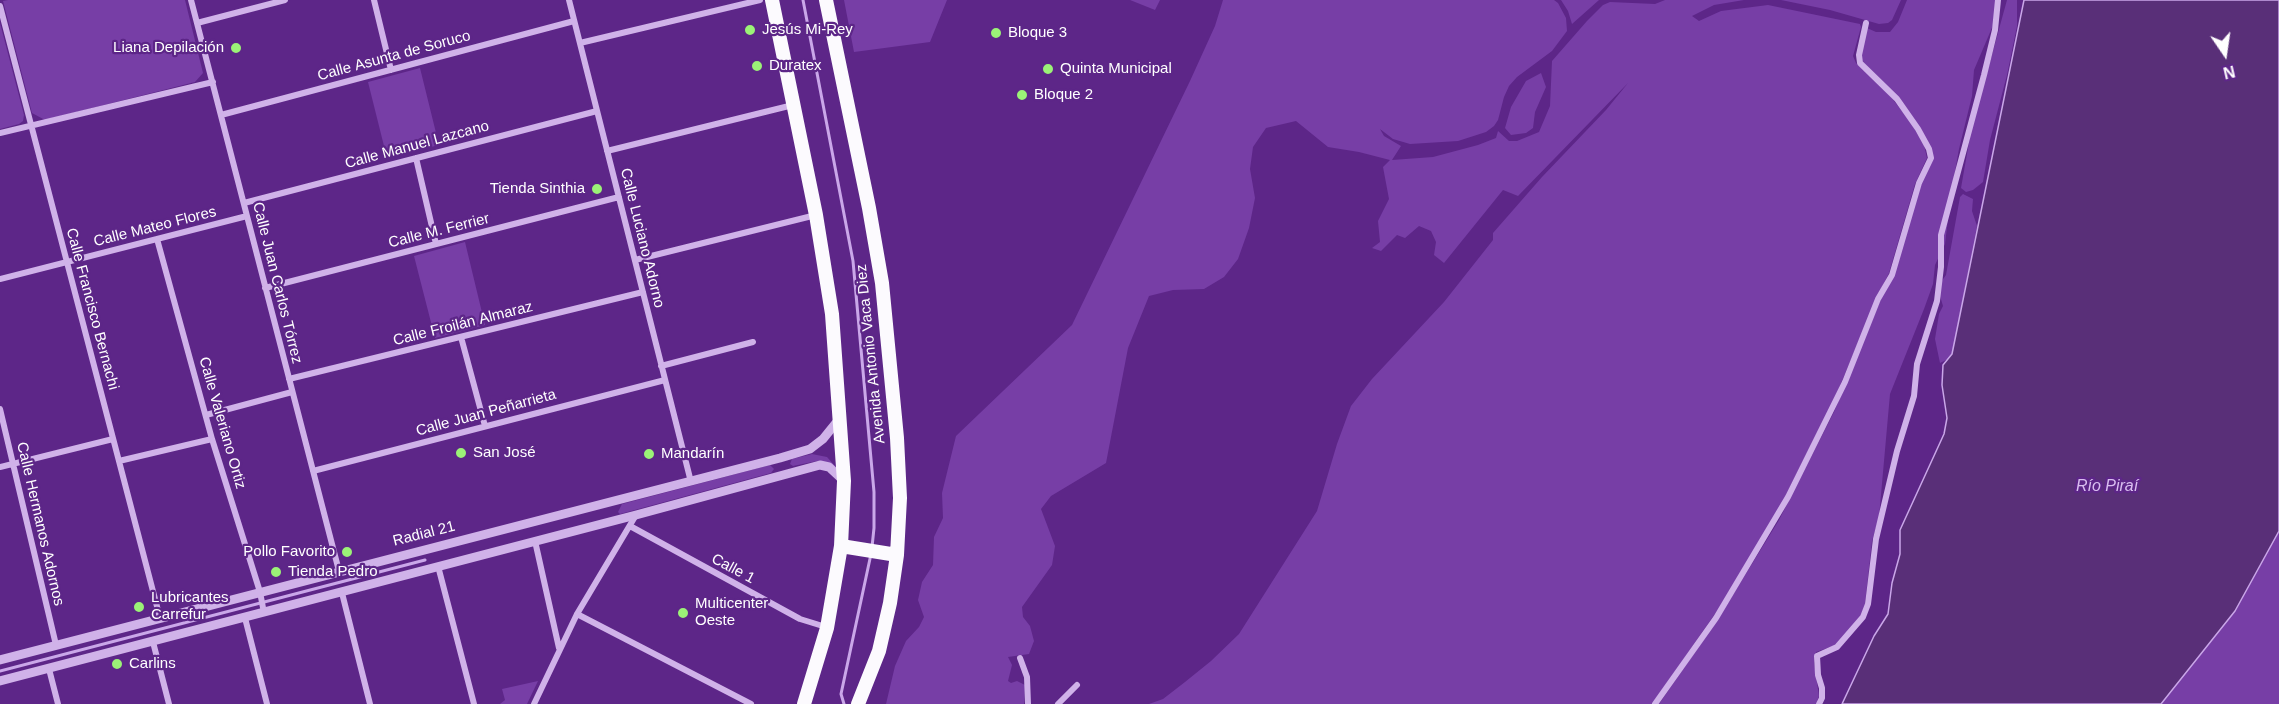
<!DOCTYPE html>
<meta charset="utf-8">
<style>
body{margin:0}
#map{position:relative;width:2279px;height:704px;overflow:hidden;background:#5d2688;font-family:Helvetica,sans-serif}
canvas{display:block}
.north{position:absolute;left:2195px;top:24px;width:60px;height:60px;-webkit-text-stroke:4px #5d2688;paint-order:stroke;rotate:167deg;font-size:16px;font-weight:700;line-height:24px;text-align:center;color:#fff}
.north::after{content:'';display:block;margin:auto;width:21px;height:27px;background:#fff;clip-path:polygon(50% 0,100% 100%,50% 72%,0 100%)}
</style>
<div id="map">
<canvas width="2279" height="704"></canvas>
<div class="north">N</div>
</div>
<script>
const g = document.querySelector('canvas').getContext('2d');
g.lineJoin = 'round';
function fillPath(path, color) { g.fillStyle = color; g.fill(path, 'evenodd'); }
const shape = rows => new Path2D(rows.map(r => 'M' + r).join(''));
function strokePath(path, color, width, dash) { g.strokeStyle = color; g.lineWidth = width; g.lineCap = dash ? 'butt' : 'round'; g.setLineDash(dash || []); g.stroke(path); }
function drawText(font, color, halo, rows, align = 'center') {
  g.font = font + ' Helvetica,sans-serif'; g.lineWidth = 4.5; g.setLineDash([]); g.textBaseline = 'middle'; g.strokeStyle = halo; g.fillStyle = color; for (const [text, x, y, turn = 0] of rows) {
    g.save(); g.translate(x, y); g.rotate((+turn || 0) * Math.PI / 180); g.textAlign = isNaN(turn) ? turn : align; if (halo) g.strokeText(text, 0, 0); g.fillText(text, 0, 0); g.restore();
  }
}
fillPath(shape([
 [8,0,185,0,203,73,195,82,45,120,32,113,3,1],
 [844,0,947,0,930,42,854,52],
 [1130,0,1160,0,1155,10],
 [1223,0,1554,0,1558,3,1566,18,1567,31,1552,51,1517,77,1509,86,1504,97,1498,120,1494,126,1486,132,1458,141,1410,144,1393,139,1380,129,1384,136,1401,146,1392,160,1433,157,1478,145,1496,138,1498,131,1509,141,1517,141,1539,132,1550,106,1552,61,1587,21,1603,5,1610,2,1655,4,1665,0,1744,0,1714,5,1692,16,1699,21,1721,11,1768,5,1860,24,1861,27,1853,56,1856,63,1891,97,1909,120,1924,145,1927,158,1915,184,1889,273,1877,297,1839,388,1783,501,1719,608,1652,704,1149,704,1163,699,1185,682,1211,661,1239,634,1317,511,1337,444,1351,406,1372,379,1444,302,1493,240,1493,233,1542,177,1606,110,1628,83,1518,196,1503,190,1444,263,1434,255,1436,242,1431,231,1419,226,1405,238,1397,235,1381,251,1372,248,1380,242,1378,221,1389,199,1383,167,1390,160,1359,152,1328,147,1296,121,1266,128,1253,147,1250,169,1255,198,1249,228,1238,259,1224,277,1204,289,1173,290,1149,296,1128,348,1106,463,1051,496,1041,509,1055,546,1052,565,1022,607,1023,617,1030,626,1034,641,1029,654,1008,657,1012,665,1008,681,1011,683,1017,681,1025,685,1024,704,886,704,895,666,906,641,919,627,924,617,918,600,922,582,933,565,934,537,943,518,942,493,956,436,1072,325,1190,81,1215,26],
 [1561,0,1599,0,1572,24,1568,11],
 [1781,0,1901,0,1892,20,1888,23,1879,24,1830,10],
 [1907,0,1997,0,1994,23,1974,70,1972,96,1959,149,1951,194,1945,244,1935,265,1933,284,1924,309,1890,394,1879,517,1872,541,1865,604,1861,616,1836,645,1816,652,1814,663,1819,696,1816,704,1659,704,1718,619,1779,520,1834,412,1900,253,1922,181,1933,159,1922,131,1865,64,1862,60,1861,54,1867,28,1876,32,1890,32,1898,22],
 [2007,0,2017,0,2017,26,2007,75,1990,140,1983,182,1973,190,1966,192,1961,188,1971,131],
 [0,23,24,115,23,121,19,124,0,129],
 [420,68,439,145,387,158,368,82],
 [1541,73,1546,87,1535,112,1533,128,1526,133,1511,135,1505,128,1511,107,1526,81],
 [1963,194,1973,199,1972,211,1977,226,1952,354,1948,359,1940,363,1935,339,1939,314,1943,306,1940,296,1941,282,1946,275,1960,197],
 [465,242,485,325,435,338,414,256],
 [812,454,827,457,836,467,817,461,793,466,790,464,792,459],
 [770,465,774,469,771,473,620,514,618,512,622,504],
 [2279,531,2279,704,2161,704,2235,611],
 [538,681,527,704,500,704,505,700,502,689]
]), '#773ea6');
const water = shape([
 [2024,0,2279,0,2279,531,2235,611,2161,704,1842,704,1874,636,1888,614,1892,583,1900,554,1900,530,1944,434,1947,418,1942,385,1943,365,1952,354,2024,0]
]);
fillPath(water, '#592f78');
strokePath(water, '#caa7e9', 1.5);
strokePath(shape([
 [803,0,853,261,874,492,874,528,872,547],
 [0,671,425,560],
 [844,704,841,694,871,554]
]), '#caa7e9', 3);
strokePath(shape([
 [191,0,339,571],
 [374,0,391,70],
 [569,0,691,482],
 [0,6,160,618],
 [197,23,285,0],
 [580,43,760,0],
 [221,115,574,21],
 [0,133,213,82],
 [607,151,793,105],
 [416,158,436,244],
 [244,203,597,111],
 [157,239,212,439,260,592,264,613],
 [635,260,816,215],
 [0,279,247,216],
 [265,288,619,197],
 [461,337,485,426],
 [661,366,753,342],
 [289,379,643,292],
 [0,409,56,645],
 [206,415,292,392],
 [119,461,212,439],
 [0,467,113,439],
 [313,471,665,380],
 [630,526,800,619,826,627],
 [535,541,559,648],
 [438,566,474,704],
 [342,593,370,704],
 [577,614,751,704],
 [245,618,267,704],
 [153,642,169,704],
 [1020,658,1027,677,1028,704],
 [49,669,58,704],
 [534,704,577,614,636,515],
 [1058,704,1077,685],
 [1655,704,1716,618,1788,497,1845,382,1878,299,1892,275,1919,183,1931,158,1929,149,1918,129,1897,99,1860,63,1859,55,1866,23],
 [1819,704,1822,698,1822,688,1818,675,1817,656,1837,647,1863,617,1868,604,1876,539,1897,451,1914,396,1917,364,1937,301,1941,267,1941,235,1984,75,1995,30,1998,0]
]), '#d0b2e9', 6);
strokePath(shape([
 [0,660,780,458,810,449,823,439,840,418],
 [0,681,636,515,820,465,829,467,843,480]
]), '#d0b2e9', 9);
strokePath(shape([
 [772,0,816,215,832,314,844,481,841,546,827,628,804,704],
 [826,0,869,208,882,283,897,438,900,498,897,555,890,603,879,651,858,704],
 [841,546,897,555]
]), '#fcfafe', 14);
for (const [x, y, r, color] of [
 [750,30,6,"#9bf277"],
 [996,33,6,"#9bf277"],
 [236,48,6,"#9bf277"],
 [757,66,6,"#9bf277"],
 [1048,69,6,"#9bf277"],
 [1022,95,6,"#9bf277"],
 [597,189,6,"#9bf277"],
 [461,453,6,"#9bf277"],
 [649,454,6,"#9bf277"],
 [347,552,6,"#9bf277"],
 [276,572,6,"#9bf277"],
 [139,607,6,"#9bf277"],
 [683,613,6,"#9bf277"],
 [117,664,6,"#9bf277"]
]) { const dot = new Path2D(); dot.arc(x, y, r, 0, 2 * Math.PI); g.fillStyle = color; g.fill(dot); strokePath(dot, '#5d2688', 2); }
drawText('15px', '#fff', '#5d2688', [
 ["Jesús Mi-Rey",762,30],
 ["Bloque 3",1008,33],
 ["Liana Depilación",224,48,"right"],
 ["Duratex",769,66],
 ["Quinta Municipal",1060,69],
 ["Bloque 2",1034,95],
 ["Tienda Sinthia",585,189,"right"],
 ["San José",473,453],
 ["Mandarín",661,454],
 ["Pollo Favorito",335,552,"right"],
 ["Tienda Pedro",288,572],
 ["Lubricantes",151,598],
 ["Carrefur",151,615],
 ["Multicenter",695,604],
 ["Oeste",695,621],
 ["Carlins",129,664]
], 'left');
drawText('15px', '#fff', '#5d2688', [
 ["Calle Asunta de Soruco",394,56,-15],
 ["Calle Manuel Lazcano",417,145,-15],
 ["Calle Mateo Flores",155,227,-14],
 ["Calle M. Ferrier",439,231,-14],
 ["Calle Luciano Adorno",642,238,76],
 ["Calle Juan Carlos Tórrez",277,283,76],
 ["Calle Francisco Bernachi",92,309,75],
 ["Calle Froilán Almaraz",463,324,-14],
 ["Avenida Antonio Vaca Diez",871,354,-96],
 ["Calle Juan Peñarrieta",486,413,-15],
 ["Calle Valeriano Ortiz",222,423,74],
 ["Calle Hermanos Adornos",40,524,77],
 ["Radial 21",424,534,-14],
 ["Calle 1",733,569,28]
]);
drawText('italic 16px', '#d9bef0', '#5d2688', [
 ["Río Piraí",2107,487]
]);
</script>
